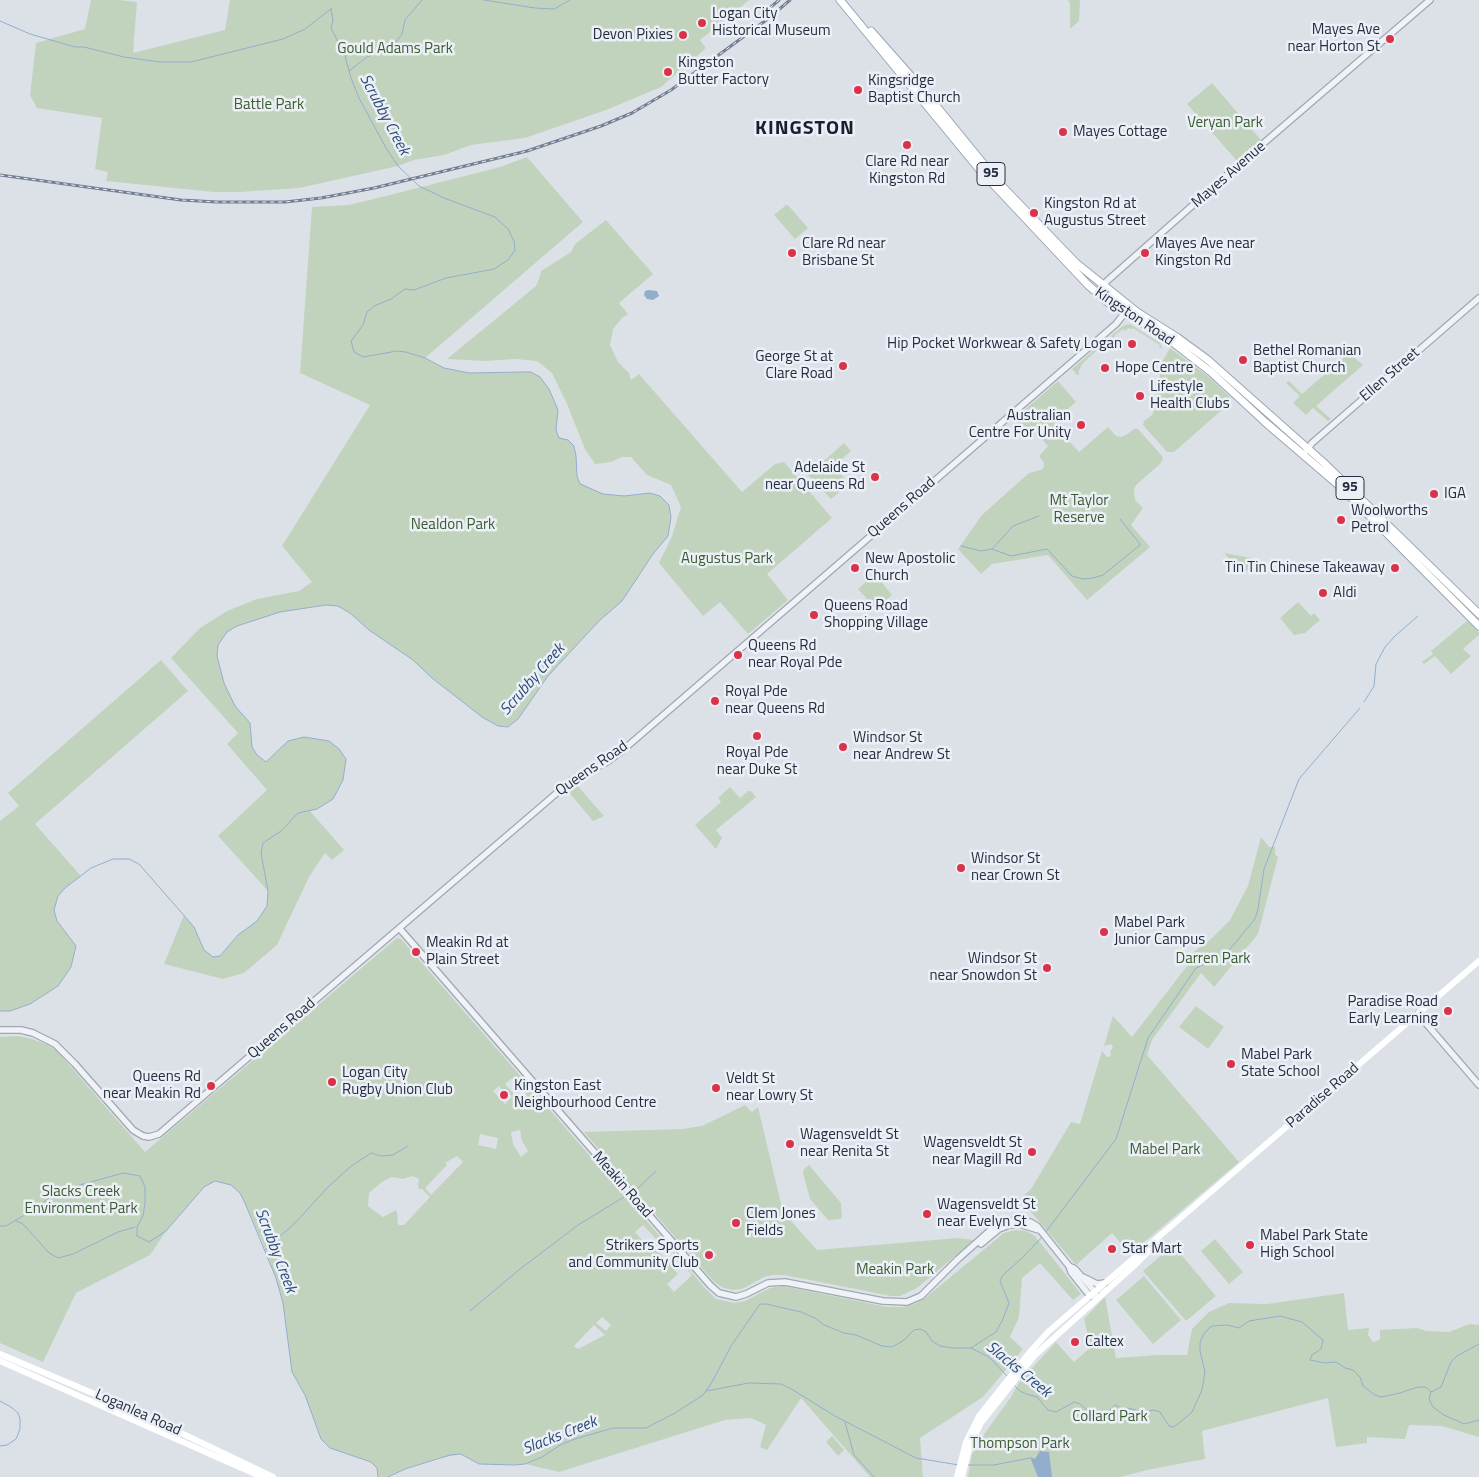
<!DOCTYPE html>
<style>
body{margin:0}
canvas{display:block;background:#dce1e8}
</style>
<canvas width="1479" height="1477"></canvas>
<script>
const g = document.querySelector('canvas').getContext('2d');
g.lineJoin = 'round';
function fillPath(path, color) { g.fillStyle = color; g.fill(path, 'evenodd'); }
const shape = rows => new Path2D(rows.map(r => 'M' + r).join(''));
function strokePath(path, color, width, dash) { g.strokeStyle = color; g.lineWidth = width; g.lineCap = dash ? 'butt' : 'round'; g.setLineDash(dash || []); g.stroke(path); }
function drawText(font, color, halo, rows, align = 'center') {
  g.font = font + ' "Titillium Web",sans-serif'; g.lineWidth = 5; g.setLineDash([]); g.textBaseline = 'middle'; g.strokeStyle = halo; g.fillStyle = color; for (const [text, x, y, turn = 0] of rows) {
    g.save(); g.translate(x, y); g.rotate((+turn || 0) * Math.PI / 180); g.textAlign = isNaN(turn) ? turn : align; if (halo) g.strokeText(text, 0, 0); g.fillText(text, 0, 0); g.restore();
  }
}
fillPath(shape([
 [91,0,119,0,137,2,133,53,225,30,230,0,749,0,700,40,706,48,661,87,606,110,525,138,471,145,444,155,414,160,398,166,299,188,240,192,214,192,106,181,108,172,95,169,102,118,37,108,30,95,36,43,85,29],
 [1068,0,1080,0,1079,21,1070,29,1070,4],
 [1212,83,1261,140,1237,161,1187,104],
 [527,157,583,222,425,358,444,368,469,373,522,372,531,372,540,377,549,389,558,410,556,430,559,437,568,440,574,446,576,456,577,476,580,483,603,494,624,496,650,493,660,496,669,505,671,517,668,536,653,554,622,601,599,621,548,676,518,719,508,727,498,726,482,717,432,678,413,660,369,630,350,613,338,606,326,605,280,612,237,626,227,632,218,645,217,656,224,683,235,706,250,723,252,747,257,755,266,762,288,741,304,737,329,741,339,749,346,759,343,780,333,799,317,809,310,811,344,850,332,860,325,853,309,877,277,945,244,973,223,979,164,964,184,915,194,927,204,950,213,957,220,956,238,935,257,921,267,906,268,891,218,836,267,790,227,744,238,733,171,658,200,628,227,611,257,599,299,591,312,582,282,546,370,405,300,373,312,207,349,205,394,194,500,167],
 [786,205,788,205,808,228,795,239,774,215],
 [606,220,653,274,619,303,628,314,622,318,613,329,610,345,618,362,629,373,631,380,639,374,742,492,775,464,784,462,832,518,767,574,788,600,748,634,720,602,703,616,659,563,672,536,681,507,671,485,647,475,631,457,622,457,611,462,595,464,585,449,567,404,552,373,537,361,516,359,485,361,447,359,536,286,539,279,541,271,571,252,575,244],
 [1130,324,1160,343,1162,349,1159,347,1160,345,1133,328,1132,329,1128,328,1125,331,1123,329,1114,336,1115,339,1111,336,1123,326],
 [1107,339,1109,344,1105,343,1082,364,1078,373,1080,374,1077,375,1072,369],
 [1170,348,1209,377,1230,397,1231,400,1231,402,1174,452,1167,452,1143,425,1144,421,1152,415,1154,411,1162,362],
 [1349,353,1363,365,1316,406,1331,419,1328,421,1313,408,1306,415,1293,403,1300,396,1286,383,1289,381,1302,394],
 [1058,381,1076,402,1063,413,1054,424,1079,452,1108,427,1116,436,1121,437,1126,435,1134,429,1138,429,1162,456,1163,459,1160,464,1137,484,1134,489,1135,500,1143,508,1131,525,1150,547,1087,600,1048,555,992,564,981,574,958,549,982,515,1029,473,1041,470,1044,467,1044,463,1039,456,1048,446,1035,431,1029,436,1014,419],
 [844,443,851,451,834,466,849,484,831,499,808,475],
 [1224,553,1252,558,1256,563,1242,574],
 [875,574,892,595,876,609,858,589],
 [1298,602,1311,616,1314,613,1320,620,1305,633,1294,635,1280,618],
 [1467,621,1479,632,1479,635,1463,649,1471,656,1451,674,1435,656,1424,664,1422,662,1433,654,1431,651],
 [161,660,188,691,35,824,81,876,65,888,58,896,54,910,57,921,76,946,71,967,58,986,30,1004,10,1011,0,1011,0,821,19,806,8,793],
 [575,783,576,784,604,816,593,821,567,790],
 [730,787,740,798,748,791,751,791,756,797,716,830,722,838,716,849,695,825,721,802,718,798],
 [1261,837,1269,847,1275,847,1275,854,1278,857,1258,934,1214,987,1201,973,1152,1040,1147,1055,1239,1162,1130,1254,1112,1233,1076,1265,1020,1199,1031,1189,1071,1122,1080,1124,1102,1051,1107,1057,1111,1056,1110,1051,1113,1048,1111,1044,1104,1046,1113,1016,1132,1037,1191,961,1187,957,1211,939,1230,920,1248,886],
 [397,938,401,939,705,1288,716,1299,734,1303,745,1301,770,1288,783,1286,887,1307,903,1307,915,1304,925,1298,1004,1233,1015,1230,1026,1231,1035,1236,1081,1294,1073,1300,1040,1263,1022,1278,1019,1317,1010,1337,1023,1349,983,1397,920,1438,923,1477,870,1477,801,1398,767,1450,760,1447,766,1425,751,1418,725,1420,559,1472,525,1464,515,1465,479,1464,461,1454,436,1459,405,1469,388,1477,378,1477,377,1468,371,1462,330,1448,321,1439,305,1395,292,1372,283,1303,276,1278,261,1239,240,1193,231,1185,215,1181,204,1187,166,1231,150,1255,76,1293,43,1362,0,1343,0,1037,18,1036,32,1039,48,1045,57,1051,145,1152],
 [512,1078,527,1095,520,1101,505,1084],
 [499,1086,506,1094,508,1092,512,1097,505,1104,493,1091],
 [520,1130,522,1141,528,1151,521,1157,513,1144,511,1132],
 [480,1134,498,1138,496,1149,478,1145],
 [457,1156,463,1162,431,1195,425,1188,447,1165,445,1163],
 [412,1176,419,1179,418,1185,419,1189,422,1189,430,1197,404,1225,399,1225,397,1222,398,1217,396,1210,383,1217,368,1206,369,1193,382,1182,392,1177,403,1179],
 [643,1225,657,1240,648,1247,635,1232],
 [660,1238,692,1275,674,1292,667,1284,678,1274,653,1245],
 [602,1317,611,1325,606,1331,596,1323],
 [594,1325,605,1335,578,1349,574,1346],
 [1196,1006,1224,1027,1208,1049,1179,1027],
 [745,1105,752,1112,758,1107,783,1212,817,1250,958,1238,974,1240,917,1288,900,1296,891,1296,784,1275,773,1275,764,1277,742,1289,733,1290,724,1288,714,1282,584,1132,682,1129,702,1126],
 [710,1248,717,1255,709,1262,702,1254],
 [809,1165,841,1203,842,1217,840,1219,828,1220,810,1199,803,1173,804,1169],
 [1215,1239,1243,1272,1229,1284,1201,1251],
 [1173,1245,1216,1296,1186,1321,1143,1271],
 [1144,1276,1181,1320,1153,1344,1116,1300],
 [1344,1293,1348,1330,1369,1328,1368,1335,1373,1342,1377,1341,1380,1339,1380,1330,1417,1328,1426,1331,1449,1332,1470,1324,1479,1325,1479,1437,1442,1426,1409,1425,1405,1439,1367,1437,1367,1443,1336,1447,1328,1398,1202,1431,1205,1459,1147,1470,1120,1477,968,1477,972,1454,987,1430,1011,1397,1020,1381,1056,1342,1074,1362,1091,1347,1084,1319,1105,1297,1116,1358,1158,1355,1187,1355,1192,1329,1209,1312,1229,1303,1267,1304],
 [832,1436,844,1450,838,1456,826,1442]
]), '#c2d3bd');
fillPath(shape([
 [648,290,657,291,659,296,653,300,647,299,644,295,645,291],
 [1040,1451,1049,1452,1052,1477,1038,1477,1030,1457,1035,1459]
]), '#93aecd');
strokePath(shape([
 [484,0,535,8,554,9,570,0],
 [0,21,30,34,75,47,84,47,124,57,160,62,191,62,283,39,305,29,331,9],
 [349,71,367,57,393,46,402,34,405,20,422,0],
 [961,546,981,551,992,549,1011,556,1047,549,1072,576,1083,579,1093,578,1103,575,1140,545,1140,544,1120,519],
 [992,549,1013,526,1039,516],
 [1364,702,1374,686,1376,664,1385,647,1395,636,1418,616],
 [0,1011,10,1011,30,1004,58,986,71,967,76,946,57,921,54,910,58,896,65,888,91,868,113,859,129,859,139,864,194,927,204,950,213,957,220,956,238,935,257,921,267,906,268,891,261,853,263,843,281,831,298,813,317,809,333,799,343,780,346,759,339,749,329,741,304,737,288,741,266,762,257,755,252,747,250,723,235,706,224,683,217,656,218,645,227,632,237,626,280,612,326,605,338,606,350,613,369,630,413,660,432,678,482,717,498,726,508,727,518,719,548,676,599,621,622,601,653,554,668,536,671,517,669,505,660,496,650,493,624,496,603,494,580,484,577,476,576,456,574,446,568,440,559,438,556,430,558,410,549,389,540,377,531,372,522,372,469,373,444,368,425,358,406,352,397,351,363,357,354,352,351,341,363,325,367,312,374,306,391,299,405,289,414,290,446,278,494,269,508,260,515,250,514,241,508,229,495,217,444,198,419,186,398,166,386,148,359,98,351,78,345,56,331,28,333,20,331,8],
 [637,1189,656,1171],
 [16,1221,23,1224,49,1253,58,1258,73,1254,118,1232,135,1227],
 [0,1226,6,1226,30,1212,52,1196,80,1185,123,1173,140,1176,145,1187,145,1203,143,1216,137,1227,137,1236,149,1242,166,1231,204,1187,215,1181,231,1185,240,1193,245,1203,276,1278,283,1303,292,1372,305,1395,321,1439,330,1448,371,1462,377,1468,378,1477],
 [1045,1233,1116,1139,1148,1038,1196,968,1225,955,1255,919,1258,909,1264,869,1299,779,1360,708],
 [265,1250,296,1222,329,1186,350,1167,371,1153,381,1156,393,1155,408,1146],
 [470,1311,520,1269,578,1225,624,1197],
 [971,1348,996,1332,1003,1319,1009,1303,1000,1281,1003,1275,1022,1258,1043,1236],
 [1015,1386,1020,1391,1026,1394,1037,1397,1048,1410,1056,1412,1074,1402,1080,1404,1095,1417,1101,1418,1115,1405,1123,1409,1128,1408,1144,1412,1154,1410,1160,1412,1169,1426,1173,1427,1178,1424,1192,1412,1202,1390,1205,1372,1200,1351,1200,1343,1203,1335,1209,1328,1212,1326,1227,1325,1239,1328,1249,1321,1280,1316,1302,1322,1323,1340,1321,1349,1312,1355,1310,1360,1325,1363,1336,1362,1345,1368,1353,1370,1360,1377,1363,1386,1375,1395,1381,1397,1400,1393,1418,1387,1426,1387,1431,1392,1429,1399,1433,1407,1444,1415,1464,1424,1479,1420],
 [706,1391,749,1383,781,1384,793,1390,835,1416,916,1458,959,1465],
 [1431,1392,1441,1387,1451,1362,1457,1356,1479,1344],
 [0,1401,11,1407,18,1413,20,1419,20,1429,16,1439,7,1445,0,1446],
 [845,1422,854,1455,874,1477],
 [968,1465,994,1465,1030,1458],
 [388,1477,405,1469,450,1455,461,1454,479,1464,515,1465,525,1464,542,1457,562,1444,575,1439,613,1428,646,1428,675,1413,703,1395,711,1384,731,1346,760,1304,766,1304,801,1312,815,1318,824,1325,844,1333,856,1335,882,1346,892,1347,903,1341,914,1330,920,1329,926,1332,932,1341,940,1346,952,1348,971,1348,985,1355,990,1358,1008,1377]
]), '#93aecd', 1);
const tertiary = shape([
 [1097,293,1107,281,1236,167,1430,0],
 [1306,451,1312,443,1479,298],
 [400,929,710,1285,719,1293,736,1297,746,1294,768,1283,785,1282,883,1301,907,1302,921,1296,958,1259,994,1227,1004,1222,1017,1220,1030,1222,1037,1226,1069,1266,1071,1272,1090,1296,1093,1297],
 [1418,1014,1479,1085],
 [0,1030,21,1030,33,1033,55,1044,75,1064,133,1130,143,1136,149,1137,159,1134,572,780,607,762,623,750,1116,324,1127,310],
 [981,1244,999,1229,1009,1225,1019,1224,1039,1230],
 [1069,1266,1075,1269,1095,1292,1096,1296],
 [1083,1277,1097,1284,1105,1283]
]);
const primary = shape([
 [840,0,979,169,1088,285,1110,304,1171,341,1211,372,1265,422,1342,488,1479,626],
 [871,31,924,91,999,183,1076,263,1137,312,1178,338,1208,360,1323,462,1479,614]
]);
strokePath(tertiary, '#a1a8b2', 8);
strokePath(primary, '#9aa5b5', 9);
strokePath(tertiary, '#eff2f6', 5.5);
strokePath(shape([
 [0,1354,135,1411,273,1477],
 [0,1361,262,1477],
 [957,1477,966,1442,979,1416,1029,1353,1048,1332,1479,961],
 [962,1477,970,1445,981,1423,1035,1355,1136,1264,1158,1242]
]), '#fff', 6);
strokePath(primary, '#fff', 7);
const rail = shape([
 [758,18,779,0],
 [0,175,181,200,217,202,285,202,321,198,374,188,527,151,601,126,632,113,671,90,769,18,790,0]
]);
strokePath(rail, '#747f93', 3);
strokePath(rail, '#ecf0f6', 1, [4]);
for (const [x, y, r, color] of [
 [702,23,5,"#dc3249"],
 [683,35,5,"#dc3249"],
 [1390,39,5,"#dc3249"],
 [668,72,5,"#dc3249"],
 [858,90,5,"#dc3249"],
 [1063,132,5,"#dc3249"],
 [907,145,5,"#dc3249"],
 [1034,213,5,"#dc3249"],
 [792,253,5,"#dc3249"],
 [1145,253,5,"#dc3249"],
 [1132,344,5,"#dc3249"],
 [1243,360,5,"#dc3249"],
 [843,366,5,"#dc3249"],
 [1105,368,5,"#dc3249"],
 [1140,396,5,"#dc3249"],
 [1081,425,5,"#dc3249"],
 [875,477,5,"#dc3249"],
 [1434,494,5,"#dc3249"],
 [1341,520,5,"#dc3249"],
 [855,568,5,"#dc3249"],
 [1395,568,5,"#dc3249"],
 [1323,593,5,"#dc3249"],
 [814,615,5,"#dc3249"],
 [738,655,5,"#dc3249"],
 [715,701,5,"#dc3249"],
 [757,736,5,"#dc3249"],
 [843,747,5,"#dc3249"],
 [961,868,5,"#dc3249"],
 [1104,932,5,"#dc3249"],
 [416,952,5,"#dc3249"],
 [1047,968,5,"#dc3249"],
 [1448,1011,5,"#dc3249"],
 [1231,1064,5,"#dc3249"],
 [332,1082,5,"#dc3249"],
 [211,1086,5,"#dc3249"],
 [716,1088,5,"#dc3249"],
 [504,1095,5,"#dc3249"],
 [790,1144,5,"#dc3249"],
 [1032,1152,5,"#dc3249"],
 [927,1214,5,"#dc3249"],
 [736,1223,5,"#dc3249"],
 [1250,1245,5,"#dc3249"],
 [1112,1249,5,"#dc3249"],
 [709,1255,5,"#dc3249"],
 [1075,1342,5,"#dc3249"]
]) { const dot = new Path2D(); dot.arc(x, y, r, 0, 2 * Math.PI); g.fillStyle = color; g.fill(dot); strokePath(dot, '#ecf0f6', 2); }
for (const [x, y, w] of [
 [991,174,28],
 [1350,488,28]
]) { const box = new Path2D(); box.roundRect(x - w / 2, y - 11.5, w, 23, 4); g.fillStyle = '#ecf0f6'; g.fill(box); strokePath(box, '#242e40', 1); }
drawText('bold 14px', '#242e40', null, [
 ["95",991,174],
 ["95",1350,488]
]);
drawText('15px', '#242e40', '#ecf0f6', [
 ["Logan City",712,14],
 ["Historical Museum",712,31],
 ["Mayes Ave",1380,30,"right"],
 ["near Horton St",1380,47,"right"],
 ["Devon Pixies",673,35,"right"],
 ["Kingston",678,63],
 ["Butter Factory",678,80],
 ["Kingsridge",868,81],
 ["Baptist Church",868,98],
 ["Mayes Cottage",1073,132],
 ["Clare Rd near",907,162,"center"],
 ["Kingston Rd",907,179,"center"],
 ["Kingston Rd at",1044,204],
 ["Augustus Street",1044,221],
 ["Clare Rd near",802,244],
 ["Brisbane St",802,261],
 ["Mayes Ave near",1155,244],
 ["Kingston Rd",1155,261],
 ["Hip Pocket Workwear & Safety Logan",1122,344,"right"],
 ["Bethel Romanian",1253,351],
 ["Baptist Church",1253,368],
 ["George St at",833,357,"right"],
 ["Clare Road",833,374,"right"],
 ["Hope Centre",1115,368],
 ["Lifestyle",1150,387],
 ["Health Clubs",1150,404],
 ["Australian",1071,416,"right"],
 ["Centre For Unity",1071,433,"right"],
 ["Adelaide St",865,468,"right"],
 ["near Queens Rd",865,485,"right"],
 ["IGA",1444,494],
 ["Woolworths",1351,511],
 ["Petrol",1351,528],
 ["New Apostolic",865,559],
 ["Church",865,576],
 ["Tin Tin Chinese Takeaway",1385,568,"right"],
 ["Aldi",1333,593],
 ["Queens Road",824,606],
 ["Shopping Village",824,623],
 ["Queens Rd",748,646],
 ["near Royal Pde",748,663],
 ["Royal Pde",725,692],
 ["near Queens Rd",725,709],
 ["Windsor St",853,738],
 ["near Andrew St",853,755],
 ["Royal Pde",757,753,"center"],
 ["near Duke St",757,770,"center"],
 ["Windsor St",971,859],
 ["near Crown St",971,876],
 ["Mabel Park",1114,923],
 ["Junior Campus",1114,940],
 ["Meakin Rd at",426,943],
 ["Plain Street",426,960],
 ["Windsor St",1037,959,"right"],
 ["near Snowdon St",1037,976,"right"],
 ["Paradise Road",1438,1002,"right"],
 ["Early Learning",1438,1019,"right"],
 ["Mabel Park",1241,1055],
 ["State School",1241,1072],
 ["Logan City",342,1073],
 ["Rugby Union Club",342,1090],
 ["Queens Rd",201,1077,"right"],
 ["near Meakin Rd",201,1094,"right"],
 ["Veldt St",726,1079],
 ["near Lowry St",726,1096],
 ["Kingston East",514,1086],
 ["Neighbourhood Centre",514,1103],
 ["Wagensveldt St",800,1135],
 ["near Renita St",800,1152],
 ["Wagensveldt St",1022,1143,"right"],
 ["near Magill Rd",1022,1160,"right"],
 ["Wagensveldt St",937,1205],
 ["near Evelyn St",937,1222],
 ["Clem Jones",746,1214],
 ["Fields",746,1231],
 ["Mabel Park State",1260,1236],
 ["High School",1260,1253],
 ["Strikers Sports",699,1246,"right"],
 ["and Community Club",699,1263,"right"],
 ["Star Mart",1122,1249],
 ["Caltex",1085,1342]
], 'left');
drawText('15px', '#385d30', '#ecf0f6', [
 ["Gould Adams Park",395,49],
 ["Battle Park",269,105],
 ["Veryan Park",1225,123],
 ["Mt Taylor",1079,501],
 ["Reserve",1079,518],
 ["Nealdon Park",453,525],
 ["Augustus Park",727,559],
 ["Darren Park",1213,959],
 ["Mabel Park",1165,1150],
 ["Slacks Creek",81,1192],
 ["Environment Park",81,1209],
 ["Meakin Park",895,1270],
 ["Collard Park",1110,1417],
 ["Thompson Park",1020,1444]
]);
drawText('15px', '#242e40', '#ecf0f6', [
 ["Mayes Avenue",1229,175,-41],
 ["Kingston Road",1134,317,34],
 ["Ellen Street",1390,375,-41],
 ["Queens Road",902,508,-41],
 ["Queens Road",592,769,-35],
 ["Queens Road",282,1029,-41],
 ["Paradise Road",1323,1096,-41],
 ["Meakin Road",622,1185,49],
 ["Loganlea Road",138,1413,24]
]);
drawText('italic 16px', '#2a4c78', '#ecf0f6', [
 ["Scrubby Creek",384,115,62],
 ["Scrubby Creek",533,680,-49],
 ["Scrubby Creek",275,1251,69],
 ["Slacks Creek",1018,1370,39],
 ["Slacks Creek",560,1436,-22]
]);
g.letterSpacing = '1px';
drawText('bold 20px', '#171f31', '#ecf0f6', [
 ["KINGSTON",805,129]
]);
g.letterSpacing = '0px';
</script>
